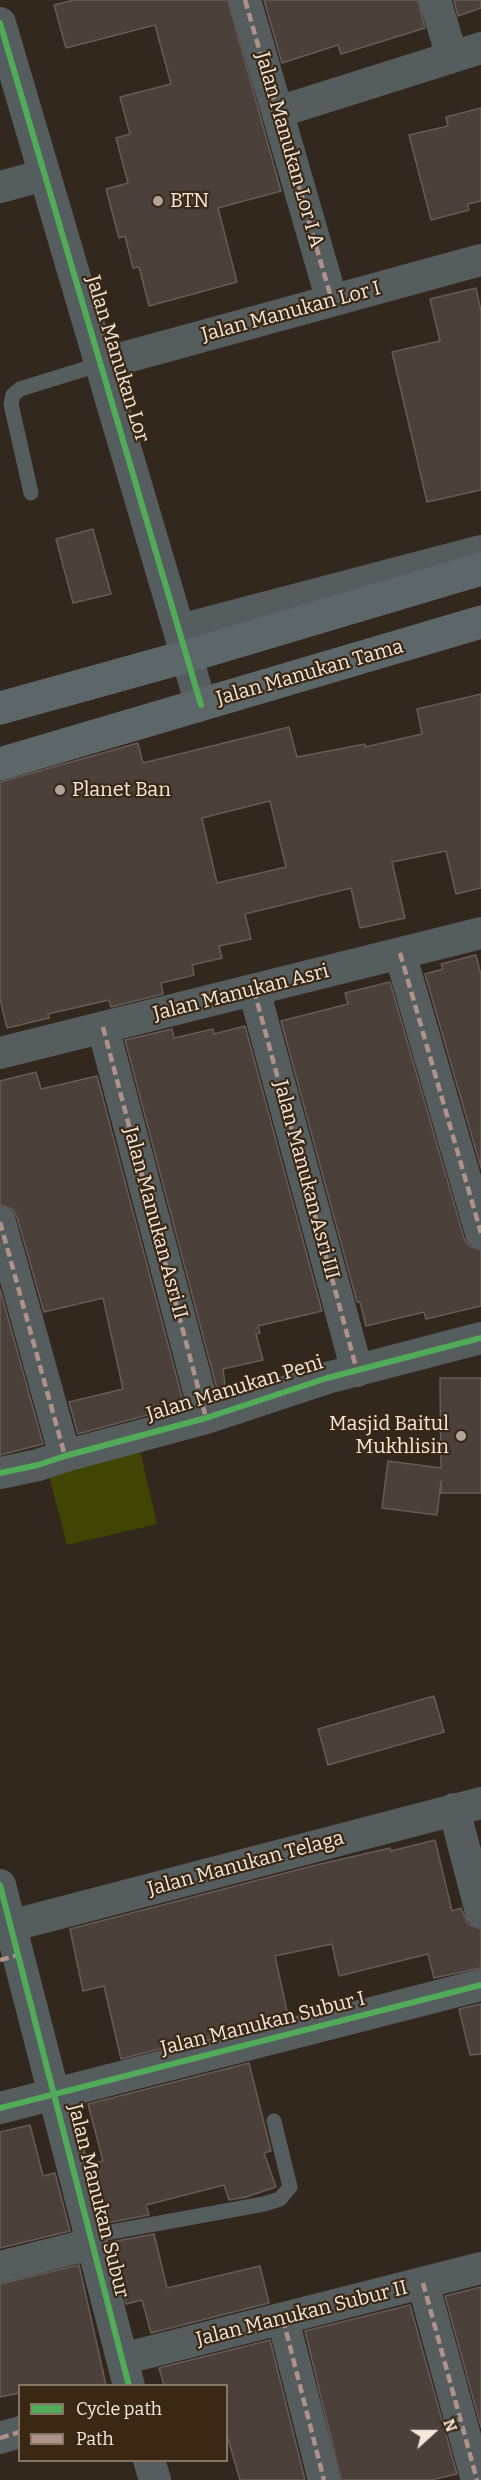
<!DOCTYPE html>
<style>
body{margin:0}
#map{position:relative;width:481px;height:2480px;overflow:hidden;background:#32281d;font-family:Bitter,serif}
canvas{display:block}
.legend{position:absolute;left:18px;top:2384px;width:210px;height:78px;box-sizing:border-box;background:#3a2815;border:2px solid #847565;margin:0;padding:8px 10px;list-style:none;font-size:18px;color:#f4e8dc}
.legend li{display:flex;align-items:center;gap:12px;height:30px}
.legend b{width:30px;border:2px solid #847565}
.north{position:absolute;left:403px;top:2402px;width:60px;height:60px;-webkit-text-stroke:4px #3a2815;paint-order:stroke;rotate:69deg;font-size:16px;font-weight:700;line-height:24px;text-align:center;color:#f4e8dc}
.north::after{content:'';display:block;margin:auto;width:21px;height:27px;background:#f4e8dc;clip-path:polygon(50% 0,100% 100%,50% 72%,0 100%)}
</style>
<div id="map">
<canvas width="481" height="2480"></canvas>
<ul class="legend">
<li><b style="height:8px;background:#51ab58"></b>Cycle path</li>
<li><b style="height:8px;background:#af9288"></b>Path</li>
</ul>
<div class="north">N</div>
</div>
<script>
const g = document.querySelector('canvas').getContext('2d');
g.lineJoin = 'round';
function fillPath(path, color) { g.fillStyle = color; g.fill(path, 'evenodd'); }
const shape = rows => new Path2D(rows.map(r => 'M' + r).join(''));
function strokePath(path, color, width, dash) { g.strokeStyle = color; g.lineWidth = width; g.lineCap = dash ? 'butt' : 'round'; g.setLineDash(dash || []); g.stroke(path); }
function drawText(font, color, halo, rows, align = 'center') {
  g.font = font + ' Bitter,serif'; g.lineWidth = 4.5; g.setLineDash([]); g.textBaseline = 'middle'; g.strokeStyle = halo; g.fillStyle = color; for (const [text, x, y, turn = 0] of rows) {
    g.save(); g.translate(x, y); g.rotate((+turn || 0) * Math.PI / 180); g.textAlign = isNaN(turn) ? turn : align; if (halo) g.strokeText(text, 0, 0); g.fillText(text, 0, 0); g.restore();
  }
}
fillPath(shape([
 [138,1442,157,1524,67,1545,46,1464]
]), '#414504');
const building = shape([
 [74,0,228,0,281,191,218,208,237,282,149,306,139,267,133,268,125,236,119,238,106,189,128,183,116,138,130,134,120,97,171,84,155,25,66,48,54,5,74,0],
 [264,0,418,0,425,28,341,54,338,45,282,63,264,0],
 [454,0,481,0,481,8,458,16,454,0],
 [481,108,481,201,468,204,469,210,431,220,409,135,448,126,446,117,481,108],
 [476,288,481,311,481,490,427,502,392,352,440,341,430,299,476,288],
 [93,529,111,594,73,603,56,539,93,529],
 [481,694,481,888,456,894,446,851,392,862,405,918,360,928,351,888,245,914,251,939,219,946,222,958,192,965,194,975,161,983,163,994,111,1007,109,1000,48,1014,49,1018,7,1028,0,999,0,782,138,743,143,763,289,727,297,757,365,744,365,747,422,734,417,709,481,694],
 [270,801,286,867,217,883,202,818,270,801],
 [476,955,481,975,481,1168,425,974,443,969,441,964,476,955],
 [390,982,464,1238,469,1246,481,1250,481,1306,426,1319,424,1312,366,1326,360,1302,357,1302,281,1021,348,1004,345,993,390,982],
 [245,1026,322,1311,258,1326,260,1333,256,1334,263,1360,223,1369,226,1392,218,1393,125,1040,172,1029,174,1038,213,1029,214,1034,245,1026],
 [36,1072,41,1089,97,1076,184,1405,78,1434,69,1402,123,1389,103,1298,44,1312,17,1217,12,1209,0,1205,0,1081,36,1072],
 [0,1289,43,1444,0,1455,0,1289],
 [440,1378,481,1378,481,1493,441,1493,441,1481,437,1515,382,1508,388,1461,441,1468,440,1378],
 [434,1696,444,1732,328,1765,318,1729,434,1696],
 [435,1840,452,1911,461,1908,468,1924,481,1929,481,1968,434,1978,428,1954,339,1976,332,1944,275,1956,288,2016,121,2059,104,1986,83,1991,70,1929,312,1866,390,1848,391,1851,435,1840],
 [481,2004,481,2054,470,2055,459,2009,481,2004],
 [249,2063,271,2151,264,2153,276,2187,246,2197,229,2200,224,2185,146,2205,149,2215,106,2223,90,2164,103,2161,88,2104,249,2063],
 [30,2125,43,2176,55,2173,70,2231,0,2248,0,2132,30,2125],
 [154,2234,167,2288,260,2266,269,2303,151,2333,142,2300,126,2304,111,2242,154,2234],
 [79,2265,106,2385,20,2385,20,2393,0,2397,0,2284,79,2265],
 [481,2287,481,2427,445,2296,481,2287],
 [410,2305,457,2474,431,2480,341,2480,305,2331,410,2305],
 [270,2340,305,2480,240,2480,226,2432,226,2385,164,2385,159,2368,270,2340]
]);
fillPath(building, '#4b413a');
strokePath(building, '#675c56', 1.5);
strokePath(shape([
 [31,493,11,404,13,395,20,389,101,364],
 [89,2236,264,2204,280,2199,290,2187,274,2121]
]), '#555d5f', 15);
strokePath(shape([
 [245,0,332,301],
 [435,0,452,57],
 [0,23,201,705],
 [278,112,481,48],
 [0,187,45,175],
 [101,364,481,260],
 [180,630,481,551],
 [400,953,481,1233],
 [254,990,357,1371],
 [103,1027,206,1418],
 [0,1053,481,933],
 [0,1222,65,1456],
 [0,1473,38,1465,65,1456,206,1418,327,1378,481,1338],
 [454,1809,481,1912],
 [0,1885,129,2386],
 [10,1926,481,1803],
 [0,2108,481,1985],
 [0,2267,91,2244],
 [423,2283,477,2480],
 [283,2319,324,2480],
 [122,2359,481,2268],
 [0,2438,20,2432],
 [149,2460,155,2480]
]), '#555d5f', 32);
strokePath(shape([
 [0,708,188,656,481,569],
 [0,764,481,622]
]), '#5d676a', 33);
strokePath(shape([
 [245,0,332,301],
 [400,953,481,1233],
 [254,990,357,1371],
 [103,1027,206,1418],
 [0,1222,65,1456],
 [0,1960,18,1955],
 [423,2283,477,2480],
 [283,2319,324,2480],
 [0,2438,20,2432]
]), '#af9288', 4.5, [9, 4.5]);
strokePath(shape([
 [0,23,201,705],
 [0,1473,38,1465,65,1456,206,1418,327,1378,481,1338],
 [0,1885,129,2386],
 [0,2108,481,1985]
]), '#51ab58', 6);
for (const [x, y, r, color] of [
 [158,201,6,"#b0a599"],
 [60,790,6,"#b0a599"],
 [461,1436,6,"#b0a599"]
]) { const dot = new Path2D(); dot.arc(x, y, r, 0, 2 * Math.PI); g.fillStyle = color; g.fill(dot); strokePath(dot, '#3a2815', 2); }
drawText('20px', '#f4e8dc', '#3a2815', [
 ["Jalan Manukan Lor I A",289,150,74],
 ["Jalan Manukan Lor I",291,312,-15],
 ["Jalan Manukan Lor",117,359,73],
 ["Jalan Manukan Tama",310,673,-16],
 ["Jalan Manukan Asri",241,993,-14],
 ["Jalan Manukan Asri III",306,1180,75],
 ["Jalan Manukan Asri II",155,1223,75],
 ["Jalan Manukan Peni",235,1389,-17],
 ["Jalan Manukan Telaga",246,1864,-15],
 ["Jalan Manukan Subur I",263,2024,-14],
 ["Jalan Manukan Subur",98,2201,76],
 ["Jalan Manukan Subur II",302,2314,-14]
]);
drawText('20px', '#f4e8dc', '#3a2815', [
 ["BTN",170,201],
 ["Planet Ban",72,790],
 ["Masjid Baitul",449,1424,"right"],
 ["Mukhlisin",449,1447,"right"]
], 'left');
</script>
